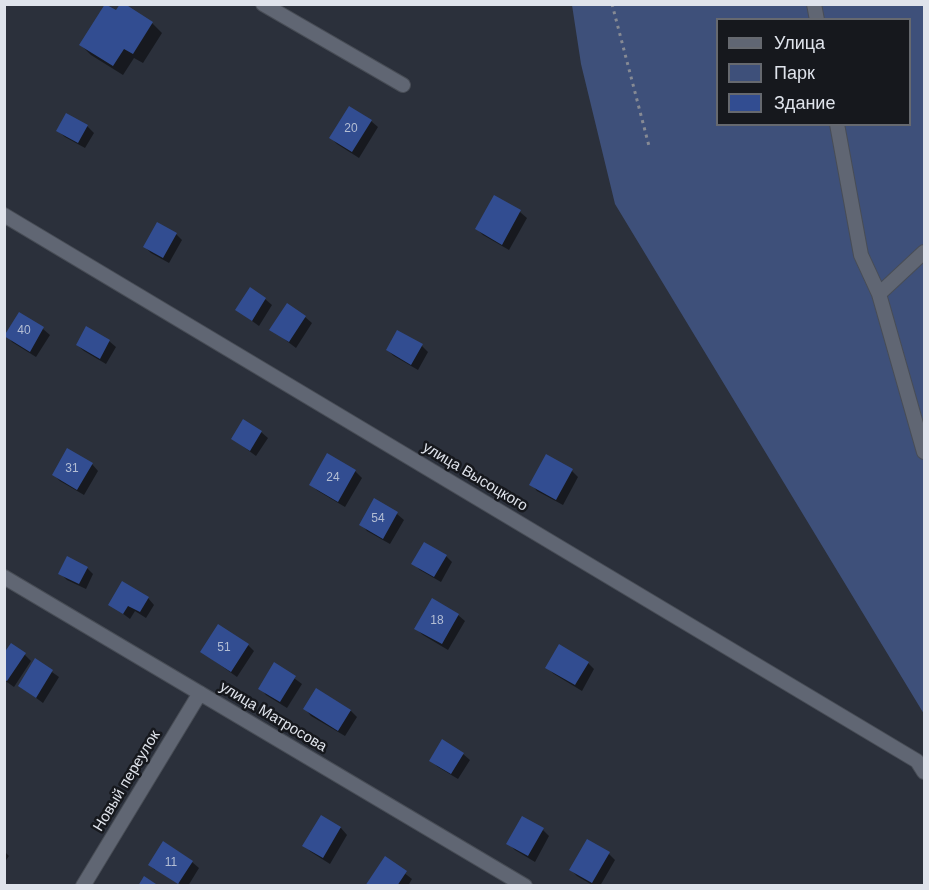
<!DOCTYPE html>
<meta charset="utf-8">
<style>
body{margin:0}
#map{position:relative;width:929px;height:890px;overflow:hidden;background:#2b303b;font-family:Helvetica,sans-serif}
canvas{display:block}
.frame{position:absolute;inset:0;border:6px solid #dfe3eb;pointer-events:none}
.legend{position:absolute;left:716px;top:18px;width:195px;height:108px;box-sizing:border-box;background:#16181d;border:2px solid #66696f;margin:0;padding:8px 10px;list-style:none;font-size:18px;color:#dfe3eb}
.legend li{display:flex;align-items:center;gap:12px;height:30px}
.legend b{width:30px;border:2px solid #66696f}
</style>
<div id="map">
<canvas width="929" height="890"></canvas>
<div class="frame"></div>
<ul class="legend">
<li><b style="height:8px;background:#606673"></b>Улица</li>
<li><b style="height:16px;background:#3e507a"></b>Парк</li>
<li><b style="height:16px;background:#324d91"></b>Здание</li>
</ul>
</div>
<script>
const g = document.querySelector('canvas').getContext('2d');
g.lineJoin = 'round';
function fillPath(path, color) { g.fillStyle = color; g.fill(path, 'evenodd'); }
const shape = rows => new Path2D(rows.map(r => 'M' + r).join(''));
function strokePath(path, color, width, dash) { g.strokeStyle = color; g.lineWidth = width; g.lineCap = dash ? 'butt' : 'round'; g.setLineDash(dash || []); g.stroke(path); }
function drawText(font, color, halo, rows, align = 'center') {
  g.font = font + ' Helvetica,sans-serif'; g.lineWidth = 5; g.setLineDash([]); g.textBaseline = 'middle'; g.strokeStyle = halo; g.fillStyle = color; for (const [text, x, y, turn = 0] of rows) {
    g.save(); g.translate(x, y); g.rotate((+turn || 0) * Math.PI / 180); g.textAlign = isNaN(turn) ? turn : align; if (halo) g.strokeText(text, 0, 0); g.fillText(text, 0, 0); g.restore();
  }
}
fillPath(shape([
 [572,5,924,5,924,714,615,204,581,64],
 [718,20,910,20,910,124,718,124]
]), '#3e507a');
fillPath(shape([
 [123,4,152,23,162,33,143,63,134,58,123,75,91,55,81,45],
 [67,115,87,126,94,133,85,148,65,137,58,131],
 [371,121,378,127,359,158,337,144,331,138],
 [495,197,520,212,527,218,509,250,483,235,477,229],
 [176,234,182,240,169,263,151,253,145,247],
 [265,299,272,305,259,326,237,310],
 [19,314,43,329,50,335,36,357,12,342,6,335],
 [305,317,312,323,296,348,271,329],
 [109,341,116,347,106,364,84,351,77,345],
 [422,346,428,352,418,370,394,356,387,350],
 [261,432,268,438,256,456,233,439],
 [92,464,98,471,84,495,60,481,54,475],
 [355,471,362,478,345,507,318,491,311,485],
 [572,471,578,477,563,505,537,491,531,484],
 [374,500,397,514,404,520,390,544,367,531,361,524],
 [446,556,452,562,441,582,420,570,413,563],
 [87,568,93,574,86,589,67,580,60,573],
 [148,598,154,605,146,618,135,611,130,619,110,604],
 [458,615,465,621,448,650,423,635,416,629],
 [248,645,254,651,237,677,202,652],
 [25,655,31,661,14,687,4,680,4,656],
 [35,660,59,677,43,703,20,686],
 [588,663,594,669,582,691,554,674,547,668],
 [275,664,302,684,287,708,266,695,260,688],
 [317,690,351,711,357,717,345,736,311,716,305,709],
 [463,754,470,760,458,779,438,767,431,761],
 [322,817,341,828,347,835,330,864,311,852,304,846],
 [543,830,549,836,535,862,515,850,508,843],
 [163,844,192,862,199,868,188,886,183,886,155,868,155,870,150,865],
 [4,851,9,856,4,863],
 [609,854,615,860,600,886,594,886,577,876,571,870],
 [385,858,412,879,408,886,367,886]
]), '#0007');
fillPath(shape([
 [105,4,116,10,120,4,125,4,153,22,133,54,124,49,113,66,79,45],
 [349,106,372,120,352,152,329,138],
 [66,113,88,125,78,143,56,131],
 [494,195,521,210,502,245,475,229],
 [157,222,177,233,163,258,143,247],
 [250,287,266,298,252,321,235,310],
 [287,303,306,316,289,342,269,330],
 [19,312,44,327,30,352,4,336],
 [86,326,110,340,100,359,76,345],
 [397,330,423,344,411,365,386,350],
 [243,419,262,431,250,451,231,439],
 [67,448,93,463,77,490,52,475],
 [327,453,356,470,338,502,309,485],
 [546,454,573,469,556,500,529,485],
 [374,498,398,512,383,539,359,525],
 [424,542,447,555,434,577,411,564],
 [67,556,88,567,79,584,58,574],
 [122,581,149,597,140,612,128,606,123,614,108,605],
 [432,598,459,614,442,644,414,629],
 [218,624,249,644,231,672,200,652],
 [11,643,26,653,7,681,4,680,4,653],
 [559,644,589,662,575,685,545,668],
 [35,658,53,670,36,698,18,686],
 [274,662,296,676,280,702,258,689],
 [316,688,351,710,338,731,303,709],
 [442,739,464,753,451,774,429,761],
 [321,815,341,827,323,858,302,846],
 [522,816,544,828,528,856,506,844],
 [587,839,610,852,592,883,569,870],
 [163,841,193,861,178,884,148,865],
 [385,856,407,871,397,886,365,886],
 [144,876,159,886,138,886]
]), '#324d91');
const street = shape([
 [263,4,403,85],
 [814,4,817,20],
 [837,124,861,255,879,294,924,452],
 [4,215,917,761,924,772],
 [879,294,924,252],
 [4,577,525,886],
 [83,886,200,693]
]);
strokePath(street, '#484d56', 16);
strokePath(shape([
 [612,4,649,146]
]), '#868a94', 3, [3, 4.5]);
strokePath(street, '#606673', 14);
drawText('12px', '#b4bed4', null, [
 ["20",351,129],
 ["40",24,331],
 ["31",72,469],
 ["24",333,478],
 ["54",378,519],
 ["18",437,621],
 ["51",224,648],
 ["11",171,863]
]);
drawText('15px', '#dfe3eb', '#16181d', [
 ["улица Высоцкого",475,477,31],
 ["улица Матросова",273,717,31],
 ["Новый переулок",127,781,-59]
]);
</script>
